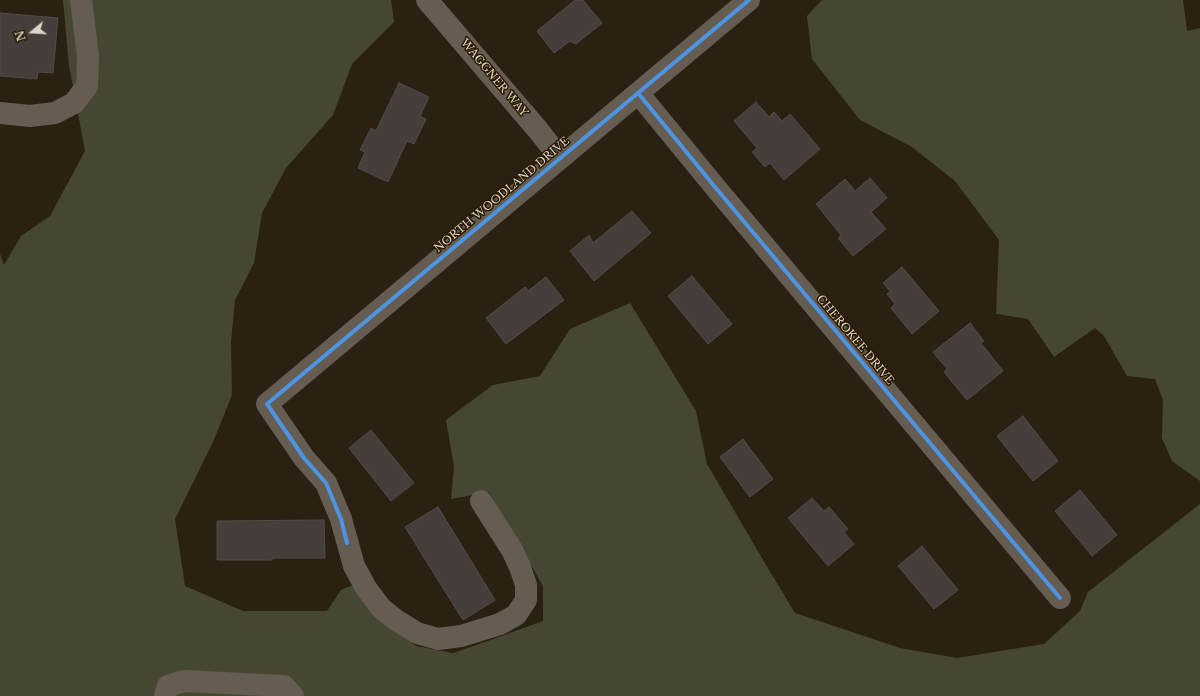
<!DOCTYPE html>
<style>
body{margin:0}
#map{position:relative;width:1200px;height:696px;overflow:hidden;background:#2a2113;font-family:"Libre Baskerville",serif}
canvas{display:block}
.north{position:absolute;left:12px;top:12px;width:40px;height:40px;-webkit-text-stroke:3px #291a01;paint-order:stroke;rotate:252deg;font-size:11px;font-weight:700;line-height:16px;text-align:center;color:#ded3c4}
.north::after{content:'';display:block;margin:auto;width:14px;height:18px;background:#ded3c4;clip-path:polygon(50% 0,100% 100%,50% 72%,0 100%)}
</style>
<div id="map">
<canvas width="1200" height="696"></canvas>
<div class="north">N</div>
</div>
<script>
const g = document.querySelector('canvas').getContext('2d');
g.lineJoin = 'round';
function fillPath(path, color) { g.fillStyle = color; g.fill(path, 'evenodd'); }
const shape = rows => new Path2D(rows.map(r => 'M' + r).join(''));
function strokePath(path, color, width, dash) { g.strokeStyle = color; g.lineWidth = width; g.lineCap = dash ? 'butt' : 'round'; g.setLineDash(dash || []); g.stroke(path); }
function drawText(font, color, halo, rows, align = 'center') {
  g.font = font + ' "Libre Baskerville",serif'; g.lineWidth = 3; g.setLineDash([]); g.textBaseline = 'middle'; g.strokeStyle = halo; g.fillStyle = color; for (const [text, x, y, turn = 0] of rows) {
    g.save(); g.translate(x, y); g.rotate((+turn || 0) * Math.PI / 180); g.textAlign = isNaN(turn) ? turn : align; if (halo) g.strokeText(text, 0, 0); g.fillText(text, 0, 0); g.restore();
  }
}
fillPath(shape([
 [63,0,391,0,394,22,352,64,333,115,286,168,262,213,254,263,235,300,231,342,232,395,213,442,175,519,185,586,243,611,327,611,341,590,353,585,381,621,416,646,453,653,485,642,543,621,543,586,489,492,451,499,454,467,446,420,493,385,540,376,570,329,630,303,696,411,707,464,766,565,795,613,900,648,957,658,1044,644,1080,611,1088,592,1200,504,1200,696,0,696,0,254,4,265,21,236,50,216,85,151,69,66],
 [822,0,1183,0,1187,31,1200,28,1200,481,1172,461,1162,438,1163,400,1155,379,1127,376,1104,336,1095,328,1054,357,1028,319,996,314,999,240,955,181,912,147,860,120,812,59,807,16]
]), '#454733');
const building = shape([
 [575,0,583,0,602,23,576,44,570,41,554,53,537,31,575,0],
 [0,13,58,18,53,73,38,72,37,79,0,76,0,13],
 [399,83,429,97,420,116,426,119,414,144,407,141,388,182,358,168,365,152,360,150,371,128,376,131,399,83],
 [756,102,769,117,774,112,782,121,790,114,820,149,784,180,770,163,765,167,752,152,757,148,734,121,756,102],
 [870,178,887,198,871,212,886,229,853,256,838,238,841,235,816,204,845,179,855,191,870,178],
 [632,211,651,233,594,281,570,251,589,235,593,243,632,211],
 [902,267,939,311,912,334,891,308,895,304,887,294,890,291,883,283,902,267],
 [692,276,732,324,708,344,668,296,692,276],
 [546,277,564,300,506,344,486,318,525,287,528,291,546,277],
 [970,323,984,341,981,343,1003,371,967,400,944,372,947,369,933,352,970,323],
 [1023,416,1058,461,1033,481,997,436,1023,416],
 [371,430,414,483,391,501,349,448,371,430],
 [743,439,773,479,750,497,720,457,743,439],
 [1080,490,1117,535,1092,556,1055,511,1080,490],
 [812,498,824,511,829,507,848,529,844,532,854,544,828,566,788,518,812,498],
 [438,507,495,600,463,620,405,527,438,507],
 [324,520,325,558,272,558,272,560,217,560,217,521,324,520],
 [922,546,958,590,934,609,898,566,922,546]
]);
fillPath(building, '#453e3a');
strokePath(building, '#534b49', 1);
strokePath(shape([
 [427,0,538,130,560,158],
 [638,93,715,187,1060,598],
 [0,113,30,116,55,113,74,103,87,86,88,56,81,0],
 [481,501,512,550,520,567,526,585,526,600,516,615,500,624,461,636,438,639,417,633,396,620,381,608,366,588,354,566,341,519,326,483,304,458,267,404,749,0],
 [165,696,168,686,184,681,284,686,293,696]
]), '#655c52', 22);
strokePath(shape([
 [638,93,715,187,1060,598],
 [347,543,341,519,326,483,304,458,267,404,749,0]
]), '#4d94e3', 4);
drawText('11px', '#ded3c4', '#291a01', [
 ["WAGGNER WAY",494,78,50],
 ["NORTH WOODLAND DRIVE",502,195,-40],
 ["CHEROKEE DRIVE",855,340,50]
]);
</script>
